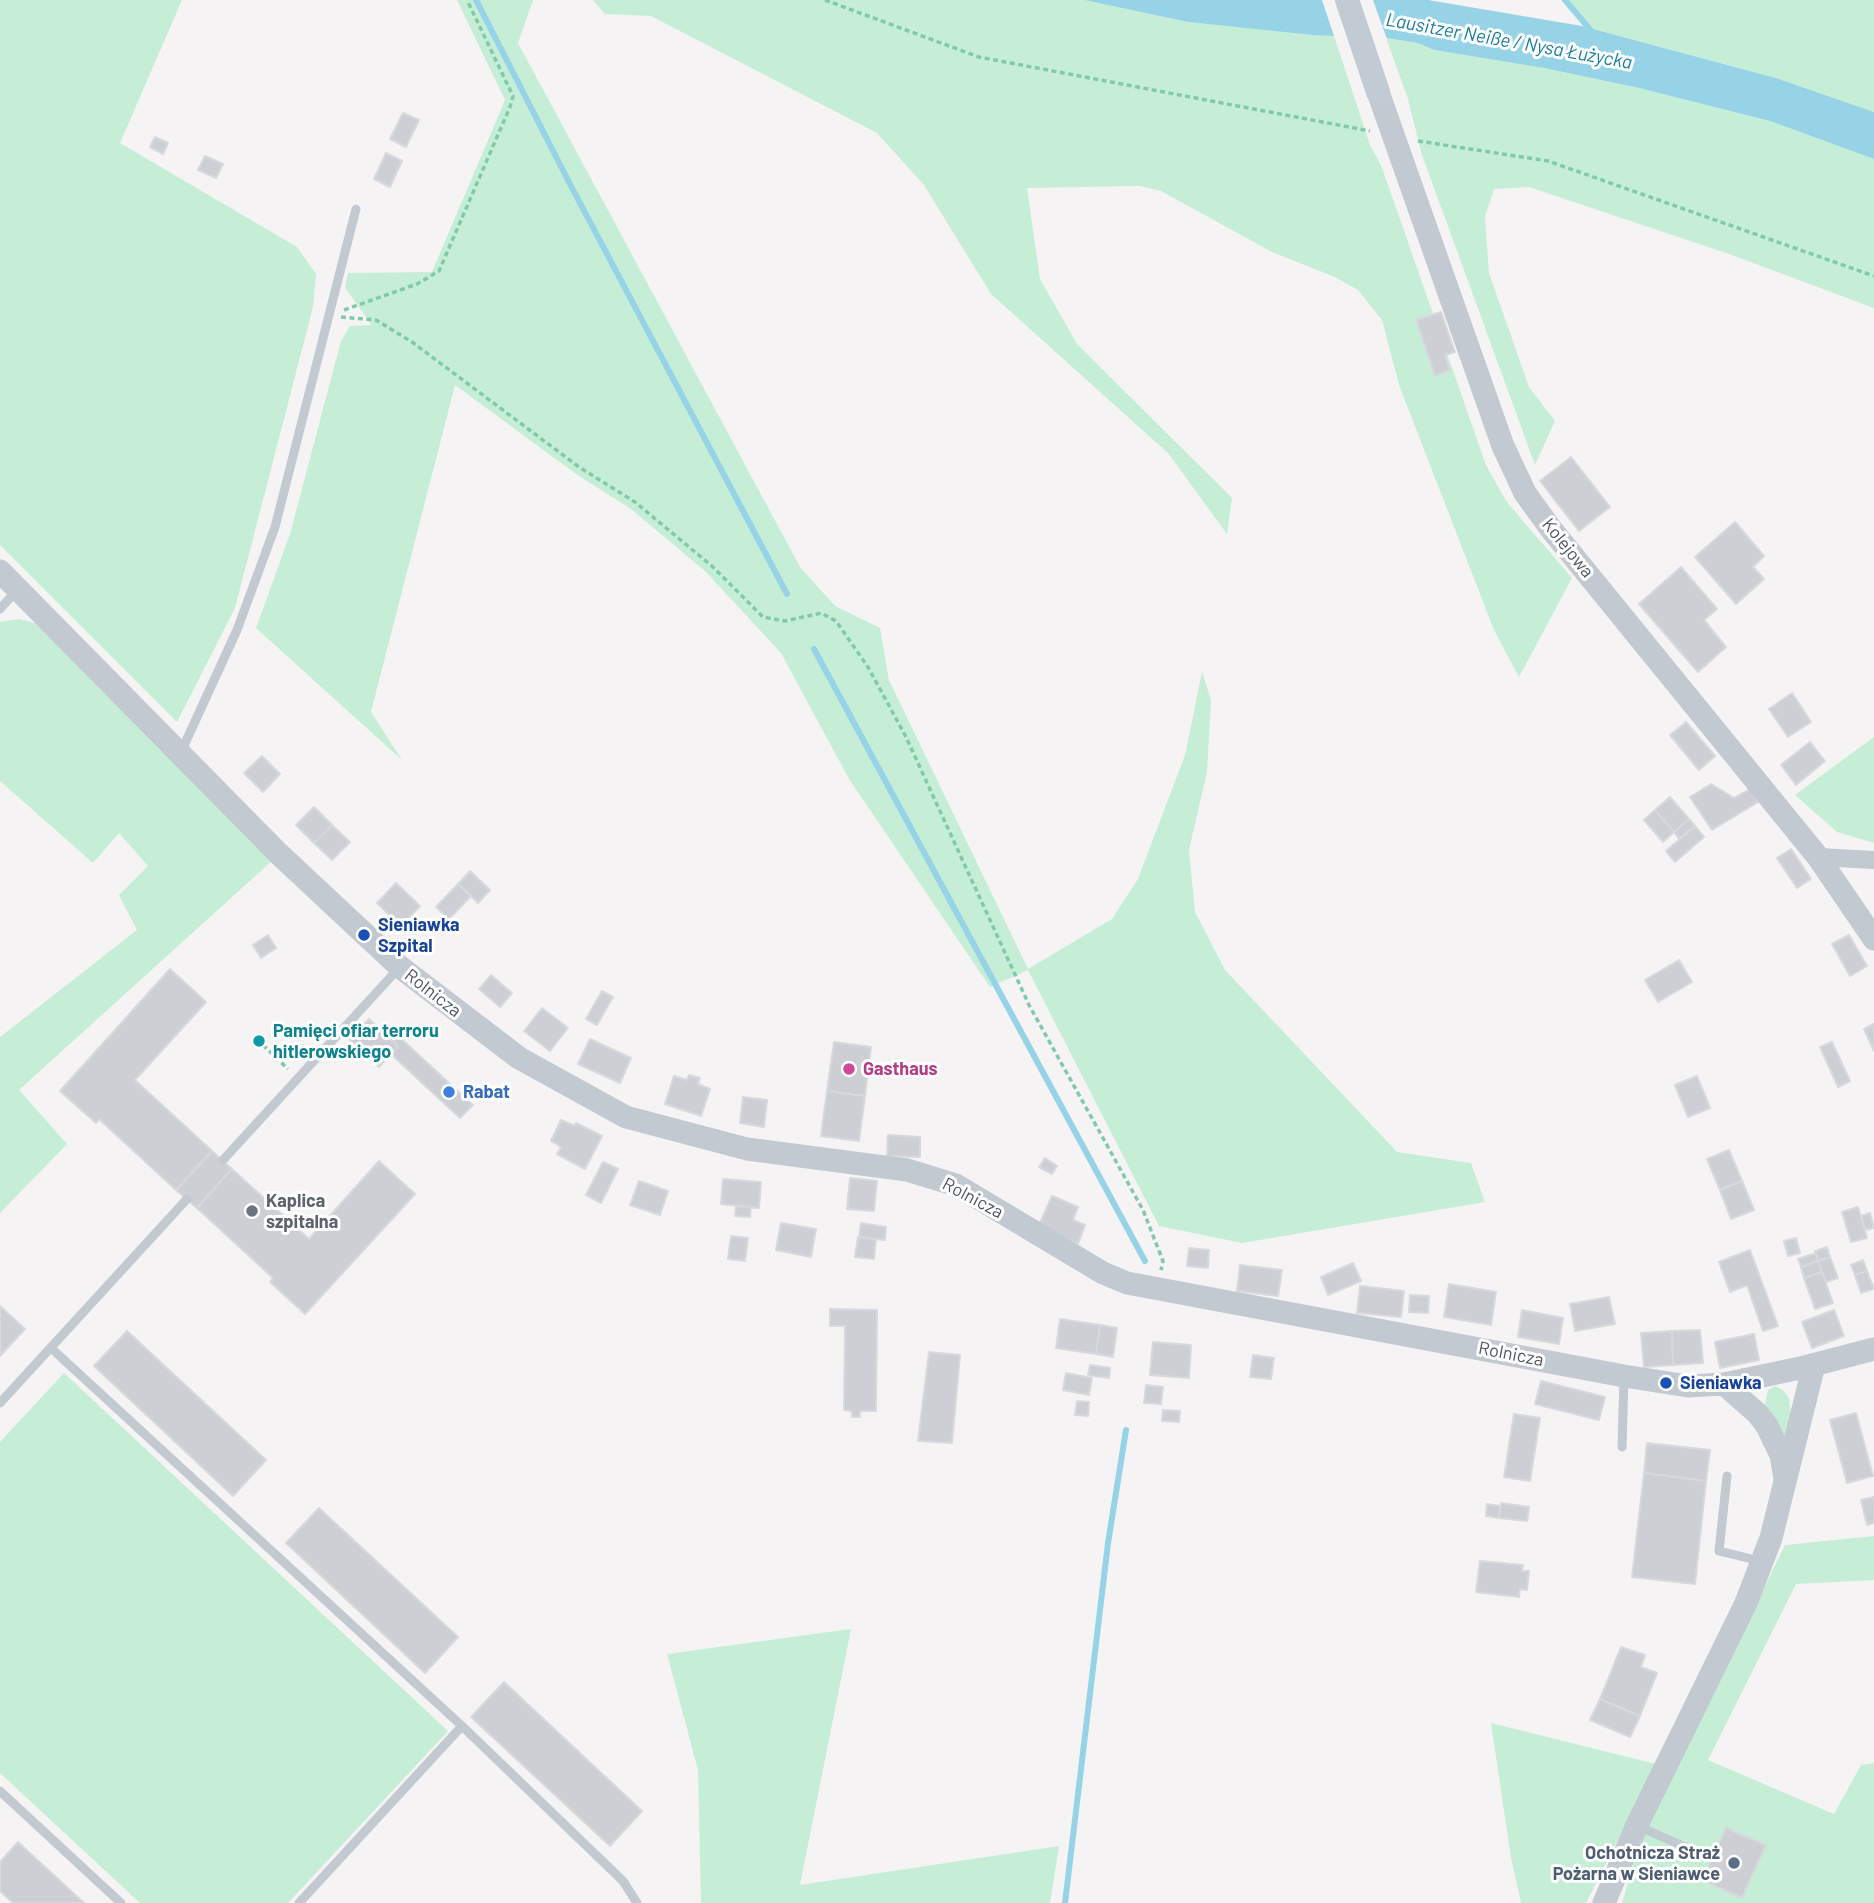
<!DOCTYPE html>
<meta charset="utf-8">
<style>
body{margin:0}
canvas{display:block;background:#f5f3f3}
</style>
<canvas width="1874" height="1903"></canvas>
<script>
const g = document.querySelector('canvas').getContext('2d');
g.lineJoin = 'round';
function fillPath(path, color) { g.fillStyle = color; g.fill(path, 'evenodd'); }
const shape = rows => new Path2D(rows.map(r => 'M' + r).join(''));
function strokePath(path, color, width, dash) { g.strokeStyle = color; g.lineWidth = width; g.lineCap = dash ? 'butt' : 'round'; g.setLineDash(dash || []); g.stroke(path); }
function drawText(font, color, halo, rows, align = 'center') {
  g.font = font + ' Barlow,sans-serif'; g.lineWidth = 6; g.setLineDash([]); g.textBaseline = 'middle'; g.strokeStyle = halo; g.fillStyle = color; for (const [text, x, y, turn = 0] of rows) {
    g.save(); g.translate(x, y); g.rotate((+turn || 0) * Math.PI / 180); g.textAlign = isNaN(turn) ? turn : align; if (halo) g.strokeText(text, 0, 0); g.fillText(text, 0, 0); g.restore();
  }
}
fillPath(shape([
 [0,0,182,0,120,143,297,247,316,274,313,307,235,608,177,722,0,545],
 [457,0,533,0,518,43,800,567,835,606,880,628,889,680,1028,969,1112,919,1138,879,1185,755,1202,672,1211,700,1207,772,1189,850,1195,912,1225,970,1397,1152,1471,1163,1485,1202,1242,1243,1159,1226,1028,970,990,987,849,779,781,653,706,572,631,509,576,474,455,385,371,712,402,760,256,628,290,534,341,341,350,326,372,325,345,288,348,273,432,272,505,100],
 [593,0,1084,0,1188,22,1334,36,1370,145,1381,165,1486,465,1506,501,1572,578,1519,677,1494,630,1399,385,1382,320,1358,290,1335,277,1272,252,1161,191,1140,186,1027,188,1040,279,1077,344,1232,498,1227,534,1168,453,991,294,924,185,877,133,651,16,605,14],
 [1567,0,1874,0,1874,112,1776,78,1590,28],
 [1386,38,1418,43,1434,50,1544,68,1639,88,1770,121,1874,159,1874,308,1729,254,1529,187,1494,189,1485,216,1489,273,1529,387,1555,421,1535,465,1422,155,1408,99],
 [19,619,42,625,274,859,19,1090,67,1144,0,1213,0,1037,137,930,119,895,148,866,119,833,93,863,0,781,0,622],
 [1874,737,1874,843,1837,832,1795,795],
 [64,1373,448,1731,288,1903,140,1903,0,1773,0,1442],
 [1775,1386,1783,1390,1789,1398,1791,1416,1787,1440,1767,1412,1765,1403,1768,1390],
 [1874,1536,1874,1580,1796,1584,1708,1760,1834,1814,1861,1765,1874,1763,1874,1903,1622,1903,1639,1844,1785,1545],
 [851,1629,800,1885,1059,1846,1050,1903,701,1903,698,1770,667,1654],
 [1491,1723,1656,1764,1586,1903,1521,1903,1511,1858]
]), '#c6eed7');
fillPath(shape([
 [1084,0,1428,0,1582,26,1776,78,1874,112,1874,159,1770,121,1639,88,1544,68,1434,50,1418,43,1361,34,1357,37,1313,35,1188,22]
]), '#97d3e7');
fillPath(shape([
 [1322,0,1373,0,1388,42,1362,38,1357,41,1335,39]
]), '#f5f3f3');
strokePath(shape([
 [476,0,571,186,787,594],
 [1565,0,1593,33],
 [814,649,1145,1261],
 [1065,1903,1108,1543,1126,1430]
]), '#97d3e7', 6);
const building = shape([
 [403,113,419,120,406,147,390,139,403,113],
 [155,137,168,143,163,154,150,147,155,137],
 [386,153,402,161,390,187,374,179,386,153],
 [205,156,223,164,216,178,198,170,205,156],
 [1441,312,1455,352,1445,355,1450,370,1435,376,1416,320,1441,312],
 [1571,457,1610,507,1579,531,1540,481,1571,457],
 [1735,522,1764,556,1753,567,1764,579,1736,604,1695,557,1735,522],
 [1681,567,1717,609,1704,620,1726,647,1698,672,1639,604,1681,567],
 [1792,693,1811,722,1788,737,1769,709,1792,693],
 [1686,722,1715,756,1699,770,1670,735,1686,722],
 [1810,742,1825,761,1796,785,1781,765,1810,742],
 [262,756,280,774,263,792,244,773,262,756],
 [1711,784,1734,798,1750,789,1758,802,1712,830,1690,797,1711,784],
 [1670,797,1689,819,1674,832,1655,810,1670,797],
 [314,807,332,825,314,843,296,825,314,807],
 [1655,810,1674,832,1663,842,1644,820,1655,810],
 [1689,819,1695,826,1679,839,1674,832,1689,819],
 [332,825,350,842,332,860,314,843,332,825],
 [1695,826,1704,837,1675,862,1666,851,1695,826],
 [1791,849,1811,879,1797,888,1777,858,1791,849],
 [470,871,490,890,478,903,458,884,470,871],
 [396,883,420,906,401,926,377,903,396,883],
 [458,884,471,896,449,919,436,907,458,884],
 [268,935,276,948,261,958,253,945,268,935],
 [1849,935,1867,966,1850,976,1832,944,1849,935],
 [1679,960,1692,982,1658,1002,1645,980,1679,960],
 [170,969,206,1002,135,1080,212,1151,176,1190,99,1119,96,1123,60,1091,170,969],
 [491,975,512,993,500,1007,479,989,491,975],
 [602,991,613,997,597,1025,586,1019,602,991],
 [542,1008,568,1028,550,1051,524,1031,542,1008],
 [369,1019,398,1046,379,1067,350,1040,369,1019],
 [1874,1024,1874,1051,1864,1029,1874,1024],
 [398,1036,473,1105,460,1118,391,1054,398,1046,393,1041,398,1036],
 [590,1039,631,1058,620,1083,578,1064,590,1039],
 [834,1042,871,1047,865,1096,827,1091,834,1042],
 [1832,1042,1850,1081,1838,1087,1820,1047,1832,1042],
 [689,1075,700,1078,698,1084,710,1089,701,1116,665,1104,674,1076,687,1080,689,1075],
 [1697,1076,1710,1108,1688,1117,1675,1085,1697,1076],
 [827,1091,865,1096,859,1141,821,1136,827,1091],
 [743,1097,767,1100,764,1127,740,1123,743,1097],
 [561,1120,575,1126,576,1123,602,1136,585,1169,557,1154,561,1147,551,1141,561,1120],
 [888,1135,920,1137,920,1157,887,1156,888,1135],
 [1729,1150,1742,1181,1720,1190,1707,1159,1729,1150],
 [212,1151,232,1169,197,1208,176,1190,212,1151],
 [1045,1158,1057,1166,1052,1174,1039,1167,1045,1158],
 [379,1161,415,1194,305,1314,270,1282,273,1278,197,1208,232,1169,309,1239,379,1161],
 [603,1162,618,1169,601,1203,586,1195,603,1162],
 [850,1178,877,1181,874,1211,847,1209,850,1178],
 [723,1179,761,1182,759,1208,721,1204,723,1179],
 [639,1181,668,1191,660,1215,630,1205,639,1181],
 [1742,1181,1754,1210,1731,1219,1720,1190,1742,1181],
 [1052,1196,1078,1207,1073,1220,1085,1225,1078,1244,1039,1225,1052,1196],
 [736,1206,751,1207,750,1217,735,1216,736,1206],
 [1858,1207,1867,1238,1851,1242,1842,1212,1858,1207],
 [1870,1213,1874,1228,1865,1230,1861,1216,1870,1213],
 [781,1223,816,1229,811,1257,776,1250,781,1223],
 [861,1223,886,1227,885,1240,859,1237,861,1223],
 [731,1236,748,1238,745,1261,728,1259,731,1236],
 [858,1237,876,1239,874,1259,855,1257,858,1237],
 [1796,1238,1800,1253,1788,1256,1784,1241,1796,1238],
 [1827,1247,1830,1257,1818,1261,1815,1251,1827,1247],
 [1189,1248,1209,1250,1208,1268,1187,1266,1189,1248],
 [1750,1250,1778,1326,1763,1331,1747,1285,1730,1292,1719,1262,1750,1250],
 [1816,1253,1818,1261,1801,1267,1798,1259,1816,1253],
 [1830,1257,1838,1278,1826,1282,1818,1261,1830,1257],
 [1863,1260,1867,1271,1855,1275,1851,1265,1863,1260],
 [1818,1261,1822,1272,1804,1278,1801,1267,1818,1261],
 [1353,1263,1361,1281,1328,1295,1321,1277,1353,1263],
 [1240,1265,1282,1270,1278,1296,1237,1291,1240,1265],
 [1867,1271,1874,1289,1861,1293,1855,1275,1867,1271],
 [1822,1272,1833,1303,1815,1309,1804,1278,1822,1272],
 [1449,1284,1496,1292,1491,1325,1444,1317,1449,1284],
 [1360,1286,1404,1291,1401,1317,1357,1313,1360,1286],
 [1410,1295,1429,1296,1428,1313,1409,1312,1410,1295],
 [1609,1297,1615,1324,1575,1331,1570,1304,1609,1297],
 [0,1306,25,1329,0,1356,0,1306],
 [830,1309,877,1310,876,1411,860,1411,860,1417,852,1417,852,1411,844,1410,845,1326,830,1326,830,1309],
 [1522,1310,1563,1318,1559,1344,1518,1337,1522,1310],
 [1834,1310,1844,1336,1812,1348,1802,1322,1834,1310],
 [1060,1319,1100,1325,1096,1354,1056,1348,1060,1319],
 [1100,1325,1117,1328,1113,1357,1096,1354,1100,1325],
 [1700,1330,1703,1363,1673,1365,1672,1331,1700,1330],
 [127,1331,266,1460,233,1496,94,1366,127,1331],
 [1672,1331,1673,1365,1644,1367,1641,1333,1672,1331],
 [1754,1334,1759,1360,1720,1368,1715,1342,1754,1334],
 [1153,1342,1191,1345,1189,1378,1150,1375,1153,1342],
 [929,1352,960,1355,952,1443,918,1441,929,1352],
 [1253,1355,1274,1358,1271,1379,1250,1377,1253,1355],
 [1090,1365,1110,1368,1109,1378,1088,1375,1090,1365],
 [1066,1373,1092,1378,1089,1395,1063,1390,1066,1373],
 [1541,1381,1605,1397,1599,1420,1535,1404,1541,1381],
 [1146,1385,1163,1387,1161,1404,1144,1403,1146,1385],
 [1077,1401,1089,1402,1088,1416,1075,1415,1077,1401],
 [1163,1410,1180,1411,1179,1422,1162,1421,1163,1410],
 [1856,1413,1873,1476,1847,1483,1830,1420,1856,1413],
 [1514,1414,1540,1418,1530,1481,1504,1477,1514,1414],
 [1647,1443,1710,1450,1706,1481,1644,1473,1647,1443],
 [1644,1473,1706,1481,1695,1584,1632,1577,1644,1473],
 [1874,1497,1874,1523,1867,1525,1861,1500,1874,1497],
 [1501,1503,1529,1507,1527,1521,1499,1518,1501,1503],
 [1487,1504,1500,1506,1499,1518,1486,1516,1487,1504],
 [319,1508,458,1637,425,1673,286,1543,319,1508],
 [1480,1561,1523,1565,1522,1571,1529,1571,1527,1590,1520,1589,1519,1597,1476,1592,1480,1561],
 [1621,1647,1645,1655,1641,1667,1657,1673,1640,1716,1600,1699,1621,1647],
 [504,1682,642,1811,610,1846,471,1717,504,1682],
 [1600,1699,1640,1716,1630,1737,1590,1720,1600,1699],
 [1726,1828,1766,1845,1742,1898,1702,1880,1726,1828],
 [18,1842,84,1903,13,1903,0,1891,0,1862,18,1842]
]);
fillPath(building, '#cdcfd5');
strokePath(building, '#d7d9dd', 2);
strokePath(shape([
 [825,0,979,57,1370,131],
 [1418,141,1548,161,1874,276],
 [344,310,417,284,439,271,510,107,513,96,467,0],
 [341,317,376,320,412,342,579,467,635,502,713,567,763,617,785,621,821,613,836,621,868,667,906,737,1029,1005,1143,1210,1163,1261,1161,1270],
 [263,1045,288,1069]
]), '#80caa9', 3.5, [5, 3.5]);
strokePath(shape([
 [0,609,17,590],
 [181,752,237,630,275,527,356,209],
 [223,1160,398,969],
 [51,1348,462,1726,623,1881,637,1903],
 [0,1403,187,1199],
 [1622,1447,1624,1377],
 [1727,1476,1719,1551,1760,1561],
 [0,1791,121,1903],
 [1638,1826,1703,1855],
 [299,1903,462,1726]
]), '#c2c9d0', 9);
strokePath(shape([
 [1818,857,1874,860]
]), '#c2c9d0', 18);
strokePath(shape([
 [1378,92,1503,446,1525,493,1551,529,1818,857,1874,939],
 [0,571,279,854,400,967,519,1058,626,1117,747,1149,907,1170,956,1185,1103,1273,1127,1283,1624,1376,1688,1386,1724,1384,1805,1367,1874,1349],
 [1724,1384,1758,1414,1767,1426,1781,1455,1785,1478],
 [1604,1903,1637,1825,1746,1603,1771,1538,1814,1365]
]), '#c2c9d0', 23);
strokePath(shape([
 [1347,0,1378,92]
]), '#c2cad4', 24);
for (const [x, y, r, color] of [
 [364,935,7,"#1a4fb4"],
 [259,1041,7,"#0f9aa8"],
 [849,1069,7,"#d1479c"],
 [449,1092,7,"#3f7fe0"],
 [252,1211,7,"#6b7280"],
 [1666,1383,7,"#1a4fb4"],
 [1734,1863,7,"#5c6f8a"]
]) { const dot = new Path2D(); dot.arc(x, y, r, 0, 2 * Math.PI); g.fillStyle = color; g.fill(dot); strokePath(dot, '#fff', 2.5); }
drawText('18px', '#4c555f', '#fff', [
 ["Kolejowa",1568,548,51],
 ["Rolnicza",433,993,38],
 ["Rolnicza",973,1198,28],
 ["Rolnicza",1511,1354,11]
]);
drawText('bold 18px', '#164399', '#fff', [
 ["Sieniawka",378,925],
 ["Szpital",378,946],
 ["Sieniawka",1680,1383]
], 'left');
drawText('bold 18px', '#0d838f', '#fff', [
 ["Pamięci ofiar terroru",273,1031],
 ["hitlerowskiego",273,1052]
], 'left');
drawText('bold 18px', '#b23c85', '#fff', [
 ["Gasthaus",863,1069]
], 'left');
drawText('bold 18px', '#366cbe', '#fff', [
 ["Rabat",463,1092]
], 'left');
drawText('bold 18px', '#5b616d', '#fff', [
 ["Kaplica",266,1201],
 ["szpitalna",266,1222]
], 'left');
drawText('bold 18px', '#4e5e75', '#fff', [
 ["Ochotnicza Straż",1720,1853],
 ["Pożarna w Sieniawce",1720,1874]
], 'right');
drawText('italic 19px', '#177da0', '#fff', [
 ["Lausitzer Neiße / Nysa Łużycka",1509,41,10]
]);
</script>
